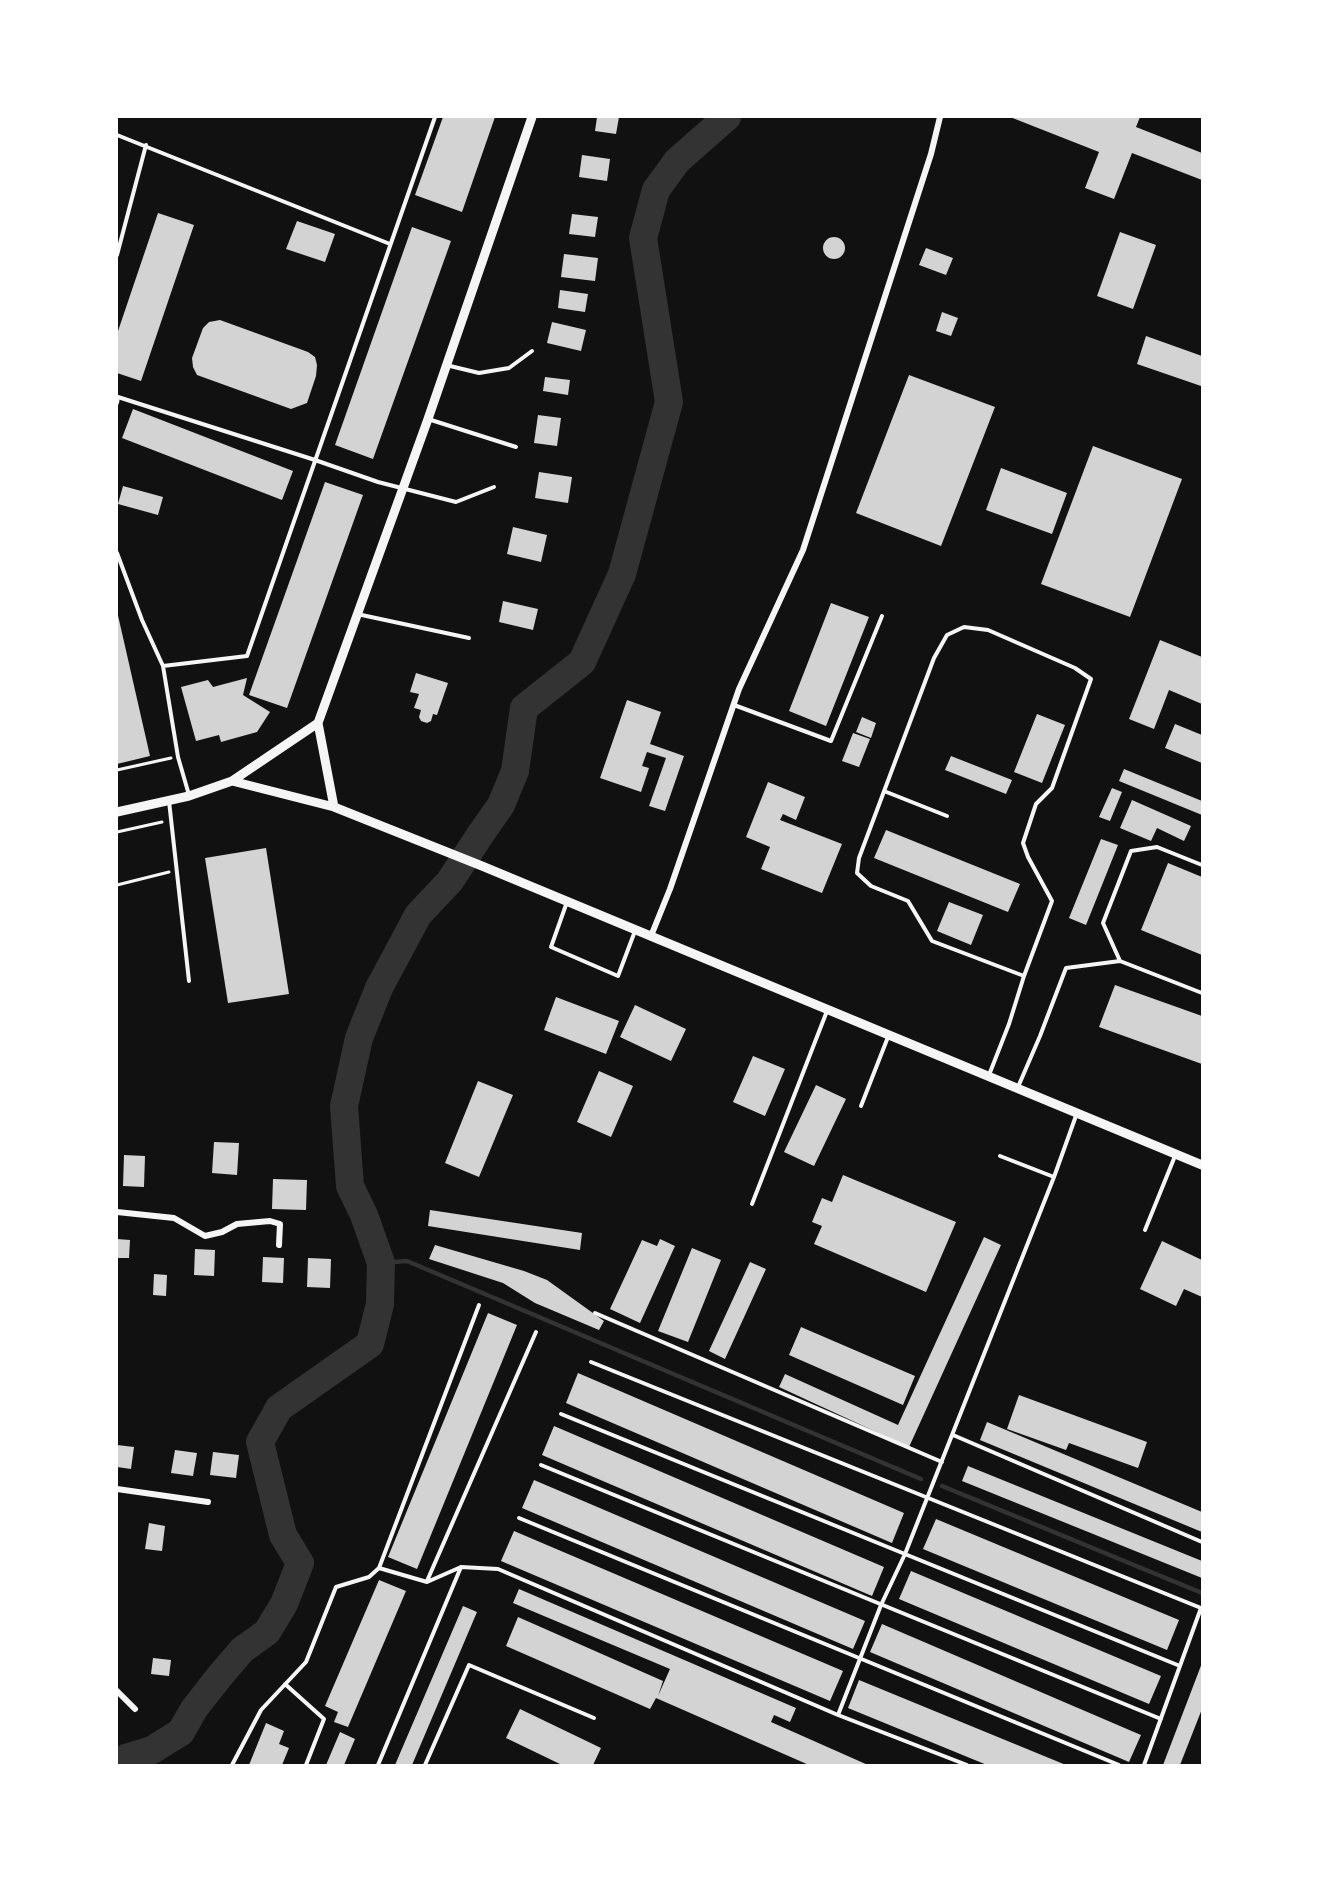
<!DOCTYPE html>
<style>
body{margin:0}
#map{position:relative;width:1319px;height:1882px;overflow:hidden;background:#111;font-family:"Libre Baskerville",serif}
canvas{display:block}
.frame{position:absolute;inset:0;border:118px solid #fff;pointer-events:none}
</style>
<div id="map">
<canvas width="1319" height="1882"></canvas>
<div class="frame"></div>
</div>
<script>
const g = document.querySelector('canvas').getContext('2d');
g.lineJoin = 'round';
const shape = rows => new Path2D(rows.map(r => 'M' + r).join(''));
function strokePath(path, color, width, dash) { g.strokeStyle = color; g.lineWidth = width; g.lineCap = dash ? 'butt' : 'round'; g.setLineDash(dash || []); g.stroke(path); }
function fillPath(path, color) { g.fillStyle = color; g.fill(path, 'evenodd'); }
strokePath(shape([
 [381,1263,407,1261,921,1479],
 [942,1486,1202,1593]
]), '#333', 4.5);
strokePath(shape([
 [120,1765,126,1758,152,1750,181,1732,194,1709,219,1677,242,1650,267,1632,284,1604,300,1563,283,1535,260,1442,279,1408,370,1344,380,1304,381,1263,364,1215,350,1186,344,1106,359,1038,379,988,418,915,450,881,480,835,501,805,515,771,524,708,582,662,622,574,669,402,643,238,656,190,677,161,727,117]
]), '#333', 28);
fillPath(shape([
 [443,117,495,117,462,212,415,195],
 [597,117,619,117,616,134,595,131],
 [1010,117,1140,117,1136,127,1202,153,1202,180,1132,153,1114,199,1085,188,1099,152],
 [582,155,610,159,607,181,579,177],
 [158,213,194,225,141,381,117,373,117,334],
 [572,214,598,217,595,237,569,234],
 [297,221,335,234,325,262,286,249],
 [412,227,451,241,373,459,335,445],
 [1120,232,1156,245,1133,309,1097,296],
 '823 248a11 11 0 1 1 22 0a11 11 0 1 1-22 0Z',
 [926,248,953,258,946,275,919,265],
 [564,254,598,258,595,281,561,277],
 [560,290,588,294,585,312,558,308],
 [942,312,958,318,951,336,936,331],
 [220,320,308,352,315,357,317,365,316,376,307,403,291,409,197,375,193,367,192,358,203,328,209,322],
 [552,322,586,330,581,351,547,343],
 [1146,336,1202,356,1201,386,1137,364],
 [909,375,995,407,941,546,856,513],
 [545,377,570,380,568,395,543,391],
 [133,409,293,471,282,500,122,438],
 [538,415,561,418,557,446,534,443],
 [1093,446,1182,479,1130,617,1041,584],
 [1001,468,1067,493,1052,534,986,510],
 [539,472,572,477,568,503,535,498],
 [325,482,363,495,287,708,249,695],
 [123,486,163,497,158,515,118,504],
 [513,527,547,535,541,562,507,554],
 [503,601,538,609,533,630,499,622],
 [831,603,869,617,826,726,789,711],
 [117,611,150,756,117,764],
 [1160,640,1202,657,1202,704,1169,690,1154,729,1129,719],
 [416,673,448,683,437,715,433,714,431,721,427,723,421,721,419,717,421,710,414,708,419,694,410,692],
 [247,678,243,695,270,712,257,732,221,742,219,735,196,741,181,687,208,680,213,687],
 [627,700,661,712,650,744,684,756,665,811,649,806,666,758,647,752,642,766,649,768,641,792,600,778],
 [1037,714,1065,725,1042,783,1014,772],
 [862,717,876,723,871,738,856,732],
 [1175,724,1202,735,1202,763,1165,748],
 [853,733,870,739,859,767,842,761],
 [951,756,1012,780,1006,794,945,770],
 [1124,769,1202,801,1202,815,1119,781],
 [768,782,805,797,796,820,783,814,780,820,842,844,822,893,761,869,770,847,746,837],
 [1112,788,1122,792,1110,821,1099,817],
 [1132,800,1191,826,1184,841,1157,828,1151,841,1120,828],
 [886,830,1020,884,1008,912,874,858],
 [1101,839,1118,845,1086,925,1069,918],
 [266,848,289,994,228,1003,205,858],
 [1168,863,1202,877,1202,955,1141,930],
 [949,902,983,915,971,945,937,931],
 [1115,985,1202,1016,1202,1064,1099,1027],
 [556,997,619,1021,606,1054,544,1030],
 [635,1005,686,1029,671,1061,620,1037],
 [753,1056,785,1069,765,1116,733,1102],
 [599,1071,633,1086,611,1137,577,1122],
 [478,1081,513,1095,479,1177,445,1163],
 [816,1085,846,1099,814,1166,784,1152],
 [214,1142,239,1143,237,1175,212,1173],
 [124,1155,145,1156,144,1187,123,1186],
 [843,1175,956,1222,926,1292,814,1244,822,1226,812,1222,822,1198,832,1202],
 [273,1179,307,1180,306,1210,272,1209],
 [430,1210,582,1233,580,1250,428,1226],
 [984,1237,1001,1245,909,1447,779,1387,785,1374,898,1425],
 [117,1239,130,1240,129,1258,117,1258],
 [660,1239,675,1246,640,1323,610,1309,642,1240,657,1246],
 [1162,1241,1202,1260,1202,1297,1184,1289,1176,1306,1140,1289],
 [435,1245,524,1271,547,1280,604,1321,599,1330,535,1303,503,1283,429,1259],
 [692,1248,721,1260,688,1342,658,1331],
 [195,1249,215,1250,214,1276,194,1275],
 [263,1257,284,1258,283,1283,262,1282],
 [308,1258,331,1259,330,1288,307,1287],
 [750,1262,766,1269,725,1359,709,1351],
 [154,1274,167,1275,166,1296,153,1295],
 [488,1313,517,1325,417,1569,388,1557],
 [801,1327,915,1376,903,1405,789,1355],
 [578,1373,904,1513,892,1543,566,1403],
 [1019,1395,1147,1442,1138,1468,1069,1443,1066,1450,1007,1429],
 [987,1422,1202,1512,1202,1532,980,1440],
 [554,1426,884,1567,872,1596,542,1455],
 [117,1445,134,1447,131,1469,117,1467],
 [175,1450,197,1453,193,1476,171,1473],
 [213,1452,239,1455,236,1478,210,1475],
 [968,1466,1202,1561,1202,1578,962,1481],
 [534,1480,865,1621,853,1649,522,1508],
 [936,1519,1179,1620,1167,1650,923,1549],
 [149,1523,165,1526,162,1551,145,1549],
 [514,1531,843,1671,830,1701,501,1561],
 [911,1571,1161,1676,1149,1704,899,1599],
 [379,1580,406,1591,348,1727,334,1722,338,1712,325,1706],
 [519,1589,796,1708,790,1722,774,1715,771,1722,868,1765,809,1765,656,1698,650,1709,506,1646,518,1617,663,1681,658,1696,670,1669,513,1603],
 [463,1606,477,1612,412,1765,395,1765],
 [882,1624,1141,1735,1129,1762,870,1652],
 [153,1658,171,1660,169,1676,151,1674],
 [1202,1663,1202,1709,1180,1765,1163,1765],
 [859,1680,1066,1765,987,1765,848,1708],
 [520,1709,601,1748,593,1765,562,1765,506,1738],
 [266,1723,284,1731,279,1744,289,1748,282,1765,249,1765],
 [340,1732,355,1739,344,1765,326,1765]
]), '#d3d3d3');
strokePath(shape([
 [117,770,171,758],
 [117,832,162,822],
 [117,885,169,872]
]), '#f5f5f5', 3);
strokePath(shape([
 [117,135,390,244],
 [117,255,146,145],
 [446,365,479,373,509,368,532,351],
 [117,403,118,397,315,460,378,482,456,502,494,487],
 [428,419,516,447],
 [117,553,142,620,163,666,178,757,189,795],
 [357,614,469,638],
 [163,666,247,656,435,117],
 [734,705,831,741,882,616],
 [884,791,947,816],
 [169,801,189,981],
 [567,902,551,947,618,976,635,931],
 [1120,961,1103,923,1131,851,1157,847,1202,865],
 [989,1075,1009,1024,1024,976,1052,901,1028,857,1023,843,1036,804,1052,788,1091,679,1075,668,988,630,964,627,947,635,934,658,859,858,857,873,871,886,908,901,932,941,1024,976],
 [1018,1087,1040,1036,1066,968,1120,961,1202,993],
 [861,1106,888,1037],
 [1000,1156,1054,1177,1077,1113],
 [752,1204,827,1011],
 [1145,1230,1175,1156],
 [479,1305,379,1568,427,1582,461,1567,498,1569,838,1715,967,1765],
 [595,1313,942,1462],
 [591,1362,1201,1608,1144,1765],
 [561,1414,1180,1666],
 [953,1435,1202,1542],
 [541,1465,1161,1719],
 [519,1518,1119,1765],
 [427,1581,536,1332],
 [285,1684,324,1719,306,1765],
 [838,1715,881,1605,905,1554,1054,1177],
 [232,1765,261,1710,306,1662,336,1587,369,1577,379,1568],
 [378,1765,461,1567],
 [425,1765,469,1665,594,1718]
]), '#f5f5f5', 4);
strokePath(shape([
 [651,936,670,889,739,689,803,550,931,154,940,117],
 [117,1212,174,1218,205,1236,222,1232,237,1224,270,1221,280,1224,279,1245],
 [117,1489,208,1502],
 [117,1691,135,1709]
]), '#f5f5f5', 6);
strokePath(shape([
 [318,723,334,807],
 [232,781,318,723,428,419,532,117],
 [117,812,189,796,232,781,334,807,482,866,1202,1165]
]), '#f5f5f5', 9);
</script>
